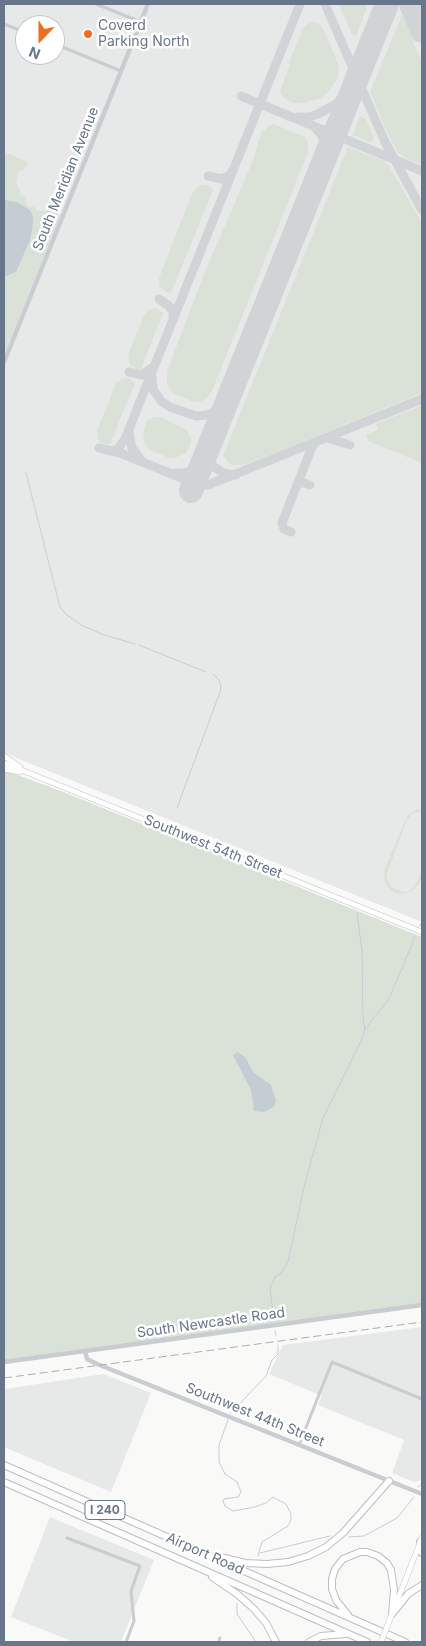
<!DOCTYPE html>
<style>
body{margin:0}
#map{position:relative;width:426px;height:1646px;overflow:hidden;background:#f9faf7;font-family:Inter,sans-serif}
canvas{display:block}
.frame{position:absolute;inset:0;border:5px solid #67768a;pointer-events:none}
.north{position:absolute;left:15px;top:15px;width:50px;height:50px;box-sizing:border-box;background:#fff;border:1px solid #c2c8d0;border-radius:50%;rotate:202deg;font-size:14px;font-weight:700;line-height:20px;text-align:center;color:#67768a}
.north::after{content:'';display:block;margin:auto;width:18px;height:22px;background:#ee6d23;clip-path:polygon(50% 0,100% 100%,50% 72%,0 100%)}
</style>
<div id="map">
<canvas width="426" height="1646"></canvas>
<div class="frame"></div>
<div class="north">N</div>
</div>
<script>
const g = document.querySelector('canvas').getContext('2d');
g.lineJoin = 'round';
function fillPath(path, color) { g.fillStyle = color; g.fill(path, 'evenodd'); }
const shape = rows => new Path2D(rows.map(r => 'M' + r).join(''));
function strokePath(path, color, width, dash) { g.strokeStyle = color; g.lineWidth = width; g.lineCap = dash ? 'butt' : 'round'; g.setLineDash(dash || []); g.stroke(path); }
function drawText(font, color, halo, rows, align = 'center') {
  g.font = font + ' Inter,sans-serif'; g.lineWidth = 5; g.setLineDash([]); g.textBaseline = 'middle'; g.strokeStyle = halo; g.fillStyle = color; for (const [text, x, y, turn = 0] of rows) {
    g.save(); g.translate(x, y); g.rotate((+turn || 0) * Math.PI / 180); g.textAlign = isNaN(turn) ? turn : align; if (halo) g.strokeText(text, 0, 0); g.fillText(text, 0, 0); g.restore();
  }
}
fillPath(shape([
 [4,4,422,4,422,922,4,753],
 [25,25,55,25,55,55,25,55],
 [422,1327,422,1480,414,1482,392,1473,404,1440,318,1405,322,1396,269,1374,283,1345],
 [104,1374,151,1393,111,1492,4,1447,4,1389],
 [50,1517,154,1560,121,1642,74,1642,11,1617]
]), '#e7e9e8');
fillPath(shape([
 [339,4,368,4,356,36,352,35],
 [402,15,422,62,422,165,406,158,397,151,386,130,370,92],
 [312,22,319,23,324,30,339,66,338,78,327,93,321,98,303,103,293,103,283,98,280,91,290,65,288,64,303,28,309,23],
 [360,116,366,119,374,138,371,143,353,135],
 [274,124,305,137,308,142,308,153,212,391,208,397,202,401,195,402,189,400,175,394,170,390,167,382,167,371,208,264,228,219,253,160,262,130,264,131,270,125],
 [348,147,384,161,389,166,422,223,422,393,270,455,242,465,233,465,229,463,223,456],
 [4,152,28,162,25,169,18,172,16,183,20,189,20,195,25,197,26,203,29,206,34,207,37,211,46,211,54,208,58,211,59,218,4,355],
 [201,185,208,185,213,190,171,293,166,292,159,286,159,278,191,196,195,189],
 [155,308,163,313,141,369,137,369,130,365,128,355,144,315,149,310],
 [124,378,130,379,135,383,110,444,106,444,101,443,98,439,97,431,116,383],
 [422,405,422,463,368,441,366,435,378,429,376,424],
 [155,417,160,417,187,430,191,439,190,446,186,453,175,458,169,458,150,450,145,445,143,434,147,421],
 [4,770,61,791,422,937,422,1304,4,1361],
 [422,809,422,811,413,813,407,820,386,876,391,887,403,892,409,891,415,886,422,870,422,875,419,884,413,890,404,894,396,893,391,890,385,883,384,871,407,816,415,810]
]), '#dae2d8');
fillPath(shape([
 [4,200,17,202,30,210,33,216,33,223,30,240,16,272,4,277],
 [237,1052,245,1057,253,1072,271,1085,276,1101,274,1107,264,1112,254,1111,251,1090,233,1055]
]), '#c4cdd4');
strokePath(shape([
 [40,219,49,217],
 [26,473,60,607,67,615,81,625,104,635,135,644],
 [139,645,206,672],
 [177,808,220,692,221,686,219,680,213,674],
 [357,913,362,951,363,1019,365,1029],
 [420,926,421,923],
 [274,1321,270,1288,275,1277,282,1272,288,1262,304,1187,323,1118,362,1039,365,1029,389,999,415,937],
 [275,1331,276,1336],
 [230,1414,266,1376,272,1360,278,1354,278,1345],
 [228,1420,219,1445,219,1462,225,1474,237,1482,241,1492,238,1497,224,1499,223,1501,225,1506,233,1511,255,1507,266,1503,273,1497,286,1504,291,1514,291,1520,288,1526,262,1542,258,1556],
 [418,1487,422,1484],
 [349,1537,364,1536,397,1518,414,1497],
 [260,1553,330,1536],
 [237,1603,237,1614,256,1642]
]), '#c4cdd4', 1);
strokePath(shape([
 [325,4,385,142,422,210],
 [241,96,422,171],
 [298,117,309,117,318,114,336,104,348,92,360,70],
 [315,128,321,134,325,143,324,161],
 [208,176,222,179,229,176,232,171],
 [159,299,169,306,173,312,173,320],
 [129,372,142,375,153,367],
 [152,376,153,389,161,401,170,407,196,416,208,415,220,408,226,400,233,386],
 [129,432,132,448,141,460],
 [328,438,350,445],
 [210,443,210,456,213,466,223,473,236,475],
 [99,448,120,453,194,483,208,485,422,399],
 [110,451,118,449,125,439,300,4],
 [175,473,183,473,193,470,205,456],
 [297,486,301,482,310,485],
 [291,532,284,529,282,523,312,447,316,442]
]), '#d1d4d6', 9);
strokePath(shape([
 [411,4,422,31],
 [191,491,387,4]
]), '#d1d4d6', 24);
const secondary = shape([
 [4,756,20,767],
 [4,763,422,932],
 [4,769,20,772],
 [388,1624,422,1538]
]);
const motorway = shape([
 [4,1465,405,1642],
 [4,1482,367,1642],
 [420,1542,422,1553],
 [220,1557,246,1563,267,1564,288,1562,308,1556,326,1547,343,1533,389,1481],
 [212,1577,237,1594,253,1608,266,1623,276,1642],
 [393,1613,408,1594,422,1585],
 [348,1615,336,1600,332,1589,332,1579,335,1569,343,1559,360,1552,367,1552,378,1556,387,1563,391,1570,394,1589,392,1614],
 [309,1642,321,1636,345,1634]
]);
strokePath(secondary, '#bec1c7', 6);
strokePath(motorway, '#bbbec2', 8);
strokePath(shape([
 [96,4,141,22],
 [4,24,25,32],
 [55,44,121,71],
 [299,1445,332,1362,422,1399],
 [67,1538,140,1566,131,1591,134,1621,126,1642],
 [219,1642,220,1638]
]), '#c9ccd0', 3);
strokePath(shape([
 [4,362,148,4],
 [85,1351,87,1359,97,1364,422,1494],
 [4,1362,422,1305]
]), '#c9ccd0', 4.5);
strokePath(secondary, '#fff', 5);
strokePath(motorway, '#fff', 6);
strokePath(shape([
 [4,1378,422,1322]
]), '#a9aeb5', 1, [8, 4]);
const secondaryBridge = shape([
 [381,1642,388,1624]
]);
strokePath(secondaryBridge, '#bec1c7', 6, []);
strokePath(secondaryBridge, '#fff', 5);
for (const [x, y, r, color] of [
 [88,34,5,"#ee6d23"]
]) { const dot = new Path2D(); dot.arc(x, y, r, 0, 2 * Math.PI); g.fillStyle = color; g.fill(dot); strokePath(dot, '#fff', 2); }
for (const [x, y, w] of [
 [105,1510,40]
]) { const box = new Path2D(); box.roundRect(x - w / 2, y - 9.5, w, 19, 4); g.fillStyle = '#fff'; g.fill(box); strokePath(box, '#67768a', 1); }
drawText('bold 12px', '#67768a', null, [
 ["I 240",105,1510]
]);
drawText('14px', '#67768a', '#fff', [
 ["Coverd",98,26],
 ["Parking North",98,42]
], 'left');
drawText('14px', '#67768a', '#fff', [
 ["South Meridian Avenue",66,179,-68],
 ["Southwest 54th Street",213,847,22],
 ["South Newcastle Road",211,1323,-8],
 ["Southwest 44th Street",255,1415,22],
 ["Airport Road",205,1554,24]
]);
</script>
